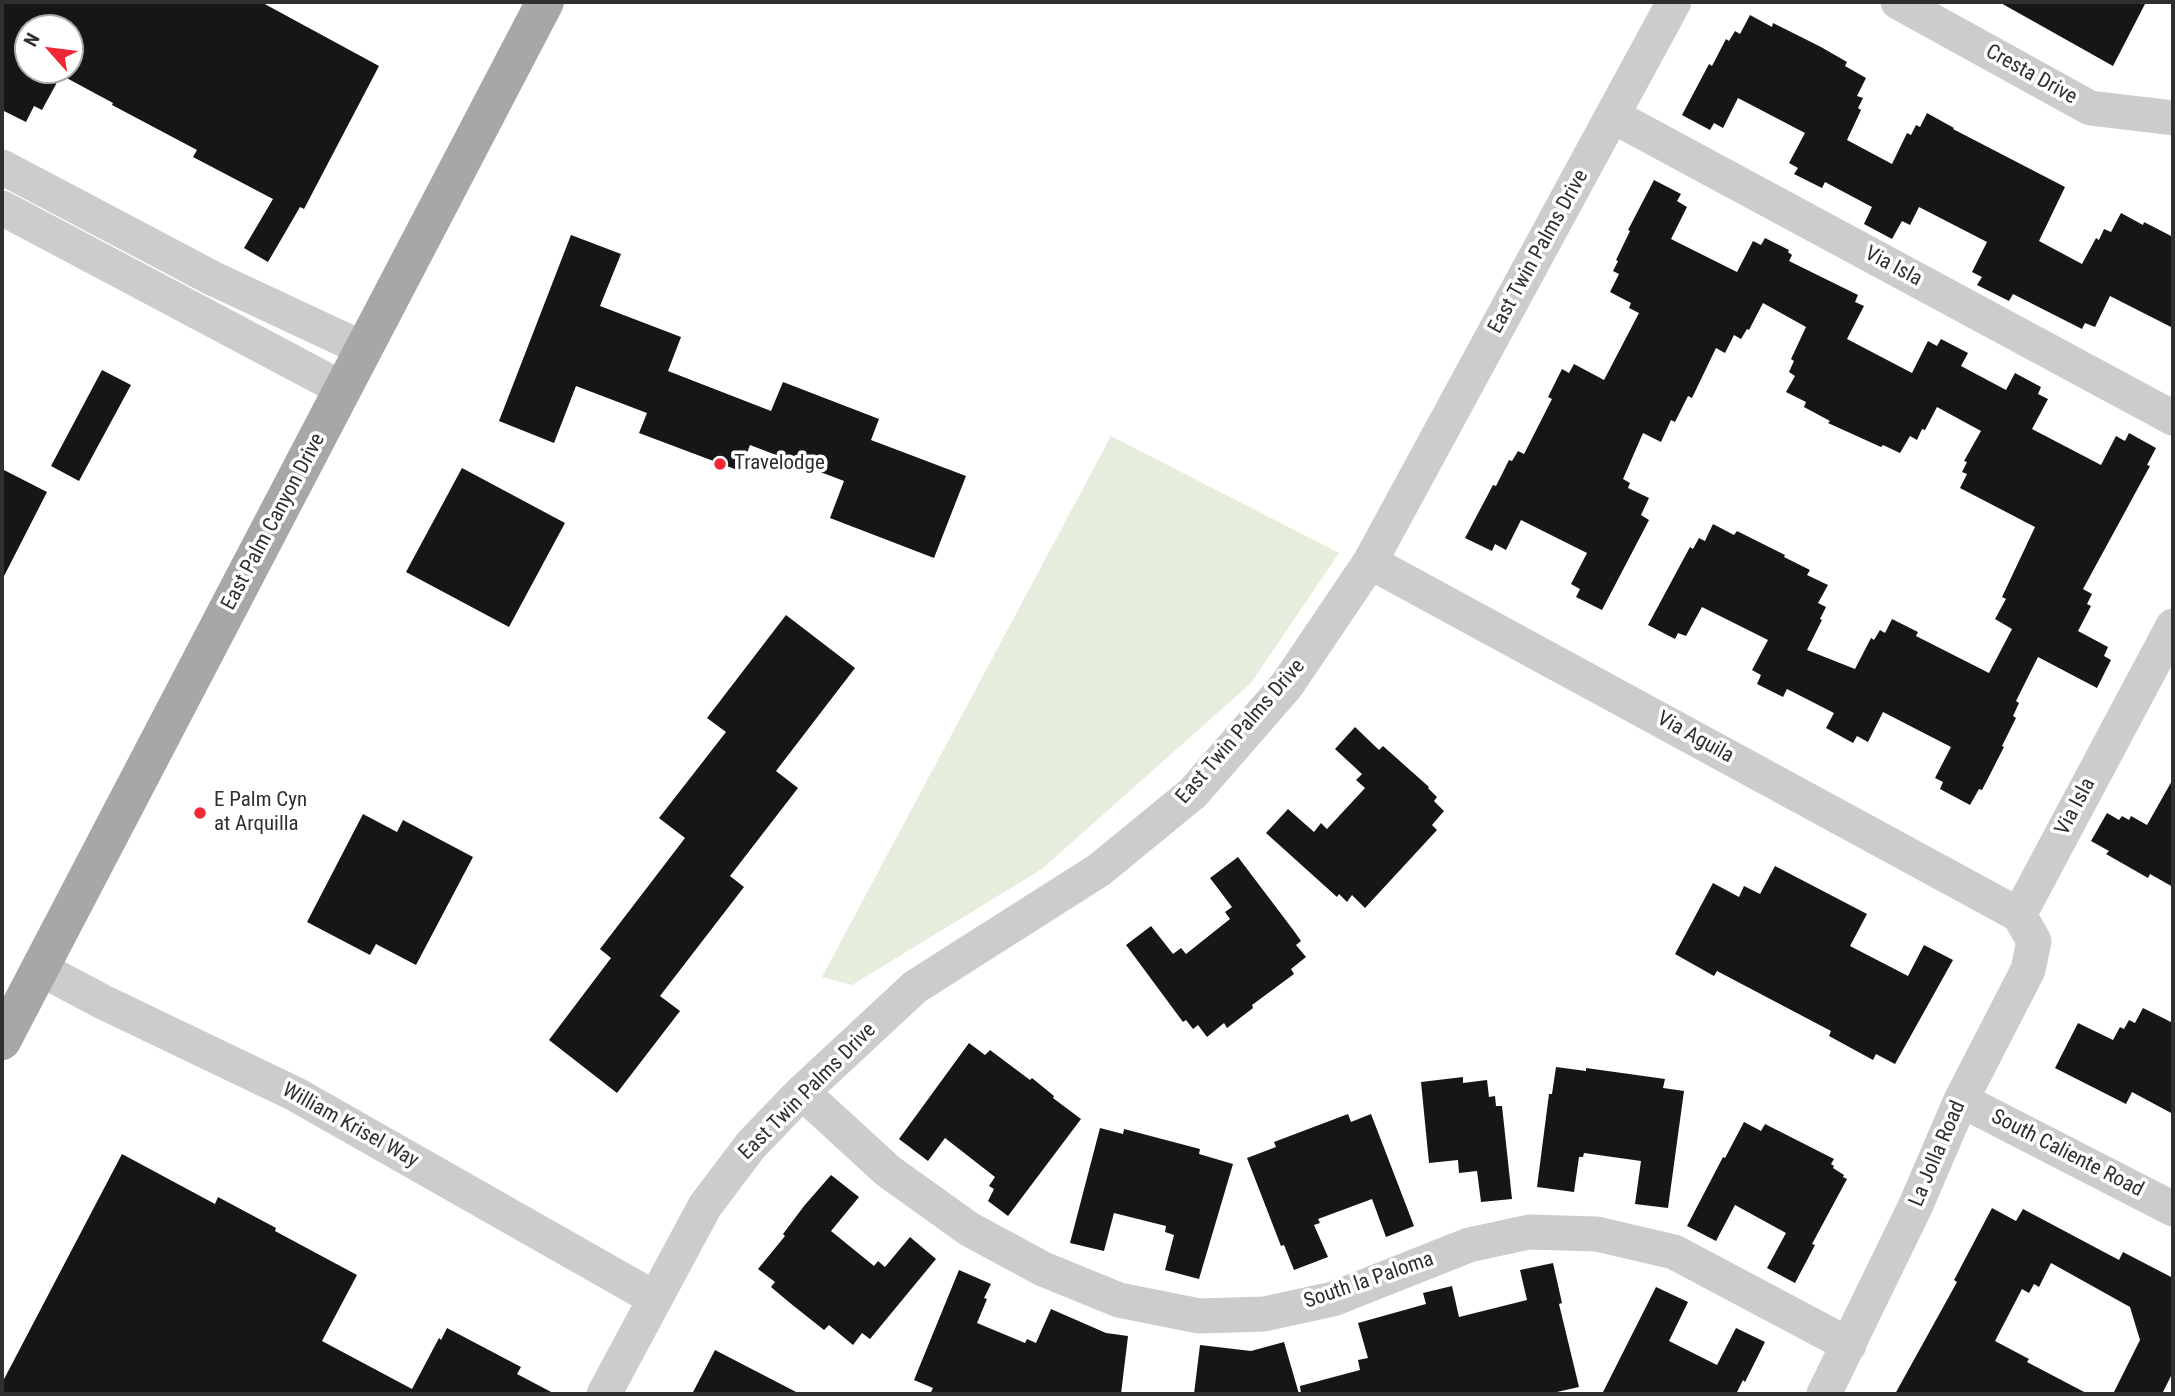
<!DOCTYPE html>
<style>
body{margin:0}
#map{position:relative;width:2175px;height:1396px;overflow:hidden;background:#fff;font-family:"Roboto Condensed",sans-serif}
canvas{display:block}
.frame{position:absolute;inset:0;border:4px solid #2f2f2f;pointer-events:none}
.north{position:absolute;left:14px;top:14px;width:70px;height:70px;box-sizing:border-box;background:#fff;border:2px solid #acacac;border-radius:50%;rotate:298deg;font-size:19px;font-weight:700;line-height:28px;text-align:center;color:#2f2f2f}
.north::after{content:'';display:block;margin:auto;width:24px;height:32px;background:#f02834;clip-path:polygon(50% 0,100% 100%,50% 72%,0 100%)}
</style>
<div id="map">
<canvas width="2175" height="1396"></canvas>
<div class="frame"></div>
<div class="north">N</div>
</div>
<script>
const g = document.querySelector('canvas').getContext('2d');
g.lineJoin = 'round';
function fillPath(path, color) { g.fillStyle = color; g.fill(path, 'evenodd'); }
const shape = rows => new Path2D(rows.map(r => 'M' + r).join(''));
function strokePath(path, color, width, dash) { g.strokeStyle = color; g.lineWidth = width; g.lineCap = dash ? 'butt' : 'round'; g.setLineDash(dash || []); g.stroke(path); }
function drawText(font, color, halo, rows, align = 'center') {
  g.font = font + ' "Roboto Condensed",sans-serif'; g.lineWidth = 7; g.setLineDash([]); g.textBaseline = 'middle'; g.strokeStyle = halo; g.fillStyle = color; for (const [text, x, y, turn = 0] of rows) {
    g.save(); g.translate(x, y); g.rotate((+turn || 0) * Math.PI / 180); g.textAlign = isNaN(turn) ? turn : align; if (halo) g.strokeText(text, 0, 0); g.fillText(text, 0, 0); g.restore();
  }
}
fillPath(shape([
 [1111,436,1339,553,1251,683,1042,869,852,985,822,977]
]), '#e5eddc');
fillPath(shape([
 [2,2,261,2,379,66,304,209,300,207,268,262,244,248,273,199,193,157,197,150,112,105,113,103,61,75,42,110,34,106,26,122,2,110],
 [28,28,70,28,70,70,28,70],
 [1999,2,2146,2,2113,66],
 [1750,15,1772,27,1773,23,1821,47,1847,62,1845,66,1866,78,1857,96,1863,98,1858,108,1861,110,1847,140,1892,164,1907,133,1911,135,1916,125,1920,127,1927,113,1954,128,1953,129,2065,187,2039,241,2082,264,2096,238,2099,240,2104,229,2111,232,2121,213,2143,225,2144,222,2173,237,2173,328,2110,296,2095,327,2085,323,2082,329,2013,294,2009,301,1977,285,1982,277,1972,272,1987,242,1919,207,1910,225,1902,221,1892,239,1864,224,1872,207,1825,182,1822,188,1794,174,1798,168,1789,163,1805,133,1738,98,1723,128,1714,123,1710,130,1682,115,1709,64,1712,66,1726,39,1729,41,1735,31,1740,34],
 [1654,180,1681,194,1677,201,1687,207,1671,239,1737,272,1753,241,1761,245,1765,238,1789,250,1788,252,1792,255,1789,261,1858,295,1855,302,1864,306,1847,339,1912,373,1928,341,1937,346,1941,339,1968,353,1961,366,2006,390,2015,373,2041,387,2038,394,2048,399,2032,429,2101,465,2116,436,2125,441,2129,433,2156,448,2147,465,2150,466,2083,589,2092,594,2087,604,2091,606,2078,631,2108,647,2104,656,2111,660,2097,688,2038,657,2016,701,2019,703,2013,716,2016,718,2002,746,2004,747,1982,790,1979,789,1970,805,1940,789,1943,782,1935,778,1951,747,1883,712,1868,742,1857,736,1853,743,1826,728,1834,713,1787,689,1783,697,1757,684,1761,675,1752,670,1768,640,1702,607,1686,636,1678,633,1675,639,1648,625,1690,547,1693,549,1699,538,1705,541,1713,524,1734,535,1737,531,1785,555,1784,557,1810,570,1807,575,1828,585,1818,603,1826,607,1820,619,1822,620,1807,650,1855,669,1871,638,1874,640,1880,630,1885,633,1892,619,1918,632,1916,636,1989,673,2012,629,1995,619,2006,599,2002,597,2035,527,1960,488,1967,474,1962,472,1967,462,1964,461,1981,431,1937,407,1925,430,1922,429,1917,440,1910,436,1900,453,1883,445,1881,447,1828,423,1830,421,1804,407,1806,402,1786,392,1795,376,1789,372,1794,361,1791,359,1806,327,1763,303,1749,330,1747,329,1741,339,1734,335,1725,353,1716,348,1692,398,1688,396,1675,422,1671,420,1661,442,1643,433,1623,479,1630,483,1628,488,1649,498,1641,515,1649,520,1602,610,1576,597,1580,589,1571,584,1587,553,1521,520,1506,550,1495,544,1492,551,1465,538,1493,485,1496,486,1509,460,1512,461,1518,451,1524,454,1552,399,1548,397,1562,369,1569,373,1574,364,1604,380,1639,313,1629,308,1631,303,1610,292,1619,274,1613,271,1618,261,1616,260,1630,231,1628,230],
 [571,235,621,254,600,306,681,337,668,371,771,411,783,382,879,419,871,440,966,476,934,558,830,518,844,481,750,445,740,471,639,433,647,413,576,386,554,443,499,421],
 [102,370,131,385,79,481,51,466],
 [462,468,565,523,509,627,406,572],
 [2,469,47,492,2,580],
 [786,615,855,668,776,771,798,788,730,876,744,887,660,996,680,1011,617,1093,549,1040,611,958,600,949,685,838,659,818,726,732,707,718],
 [1355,727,1379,750,1383,746,1429,787,1428,788,1437,797,1434,801,1444,811,1432,825,1437,830,1365,908,1352,895,1347,902,1339,894,1337,897,1266,833,1288,809,1314,832,1321,823,1327,829,1365,788,1356,780,1362,774,1335,749],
 [2173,779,2173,887,2150,874,2148,878,2106,854,2109,851,2091,841,2107,813,2119,820,2122,816,2129,820,2131,816,2147,825],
 [363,814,397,832,403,820,473,857,416,965,376,944,370,955,307,922],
 [1238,857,1294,931,1301,941,1296,945,1306,957,1291,969,1294,974,1252,1005,1253,1008,1227,1028,1224,1023,1207,1037,1198,1025,1193,1029,1186,1020,1183,1022,1126,945,1151,926,1173,954,1181,948,1186,954,1230,919,1225,912,1232,907,1210,878],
 [1775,866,1867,914,1850,946,1908,976,1924,945,1953,960,1895,1064,1876,1054,1873,1060,1829,1036,1831,1031,1717,971,1714,976,1675,954,1713,883,1739,897,1744,886,1760,894],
 [2143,1008,2173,1023,2173,1114,2132,1092,2126,1104,2055,1068,2078,1023,2113,1040,2120,1027,2124,1029,2129,1020,2135,1023],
 [969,1043,985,1055,990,1050,1030,1080,1032,1078,1054,1096,1053,1098,1081,1119,1008,1216,988,1201,994,1189,989,1186,995,1177,945,1138,928,1161,899,1139],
 [1556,1067,1586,1071,1586,1068,1665,1079,1663,1088,1684,1091,1668,1208,1635,1204,1641,1161,1584,1153,1583,1157,1579,1157,1574,1192,1537,1187,1549,1094,1552,1094],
 [1463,1077,1463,1083,1487,1080,1489,1097,1495,1096,1496,1106,1502,1106,1512,1199,1481,1202,1477,1171,1459,1173,1458,1160,1429,1163,1421,1082],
 [1348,1114,1351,1122,1371,1114,1414,1226,1386,1237,1372,1199,1318,1219,1320,1223,1314,1225,1328,1257,1294,1270,1284,1245,1281,1246,1247,1158,1276,1147,1274,1142],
 [1744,1122,1761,1131,1765,1124,1834,1159,1831,1164,1834,1166,1833,1168,1844,1175,1843,1177,1847,1179,1812,1244,1815,1245,1795,1283,1767,1268,1786,1233,1735,1205,1716,1241,1687,1226,1723,1157,1725,1158],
 [1100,1128,1123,1134,1124,1129,1200,1149,1199,1154,1233,1164,1199,1279,1165,1270,1174,1235,1165,1232,1166,1226,1114,1213,1104,1251,1070,1243],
 [122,1154,215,1204,218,1197,276,1228,275,1231,357,1275,322,1341,412,1389,439,1338,441,1340,447,1328,521,1367,517,1374,555,1394,2,1394,2,1383],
 [831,1175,859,1197,831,1231,874,1266,878,1261,885,1267,910,1237,936,1259,870,1339,862,1333,853,1345,829,1325,824,1330,790,1303,771,1287,775,1282,758,1269,785,1236,783,1234,804,1206],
 [1992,1208,2016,1221,2023,1209,2119,1260,2123,1252,2173,1278,2173,1372,2162,1394,2113,1394,2140,1340,2130,1307,2051,1263,2039,1287,2034,1284,2029,1293,2022,1289,1995,1341,2029,1359,2027,1362,2088,1394,1895,1394,1957,1282,1954,1280],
 [1553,1263,1562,1303,1559,1304,1579,1387,1548,1394,1301,1394,1300,1386,1360,1370,1358,1360,1368,1358,1358,1323,1426,1304,1423,1293,1452,1286,1459,1317,1527,1300,1520,1270],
 [959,1270,991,1284,984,1298,987,1299,977,1323,1025,1343,1027,1339,1036,1343,1051,1309,1106,1333,1128,1336,1121,1394,930,1394,933,1388,914,1380],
 [1656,1287,1688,1302,1669,1341,1717,1365,1736,1328,1765,1342,1745,1382,1743,1380,1736,1394,1602,1394],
 [1284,1342,1299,1394,1194,1394,1200,1345,1251,1351],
 [715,1350,800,1394,692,1394]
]), '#161616');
strokePath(shape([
 [1898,2,2090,108,2173,118],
 [1613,116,2173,418],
 [2,167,212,278,364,349],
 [2,208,343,389],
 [1370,562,2019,915],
 [2019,915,2173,626],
 [39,968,103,1002,295,1094,654,1298],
 [802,1092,888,1171,969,1229,1043,1269,1119,1300,1199,1316,1264,1314,1333,1299,1469,1245,1529,1232,1597,1234,1674,1252,1849,1345],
 [1961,1100,2173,1209],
 [604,1394,705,1206,751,1145,802,1092,915,987,1099,870,1193,793,1287,685,1370,562,1674,2],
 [1824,1394,1915,1207,1961,1100,2028,970,2034,941,2019,915]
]), '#ccc', 35);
strokePath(shape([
 [2,1041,545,2]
]), '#a7a7a7', 38);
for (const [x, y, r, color] of [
 [720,464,7,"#f02834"],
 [200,813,7,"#f02834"]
]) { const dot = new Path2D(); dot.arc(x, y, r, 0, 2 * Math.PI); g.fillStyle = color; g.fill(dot); strokePath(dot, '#fff', 2.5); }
drawText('21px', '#2f2f2f', '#fff', [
 ["Cresta Drive",2031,75,29],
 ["East Twin Palms Drive",1539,252,-61],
 ["Via Isla",1893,267,28],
 ["East Palm Canyon Drive",274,522,-62],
 ["East Twin Palms Drive",1241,732,-49],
 ["Via Aguila",1695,738,29],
 ["Via Isla",2076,807,-62],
 ["East Twin Palms Drive",808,1092,-45],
 ["William Krisel Way",350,1126,29],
 ["La Jolla Road",1938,1154,-67],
 ["South Caliente Road",2067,1154,27],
 ["South la Paloma",1369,1281,-19]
]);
drawText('21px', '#2f2f2f', '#fff', [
 ["Travelodge",734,464],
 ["E Palm Cyn",214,801],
 ["at Arquilla",214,825]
], 'left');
</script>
